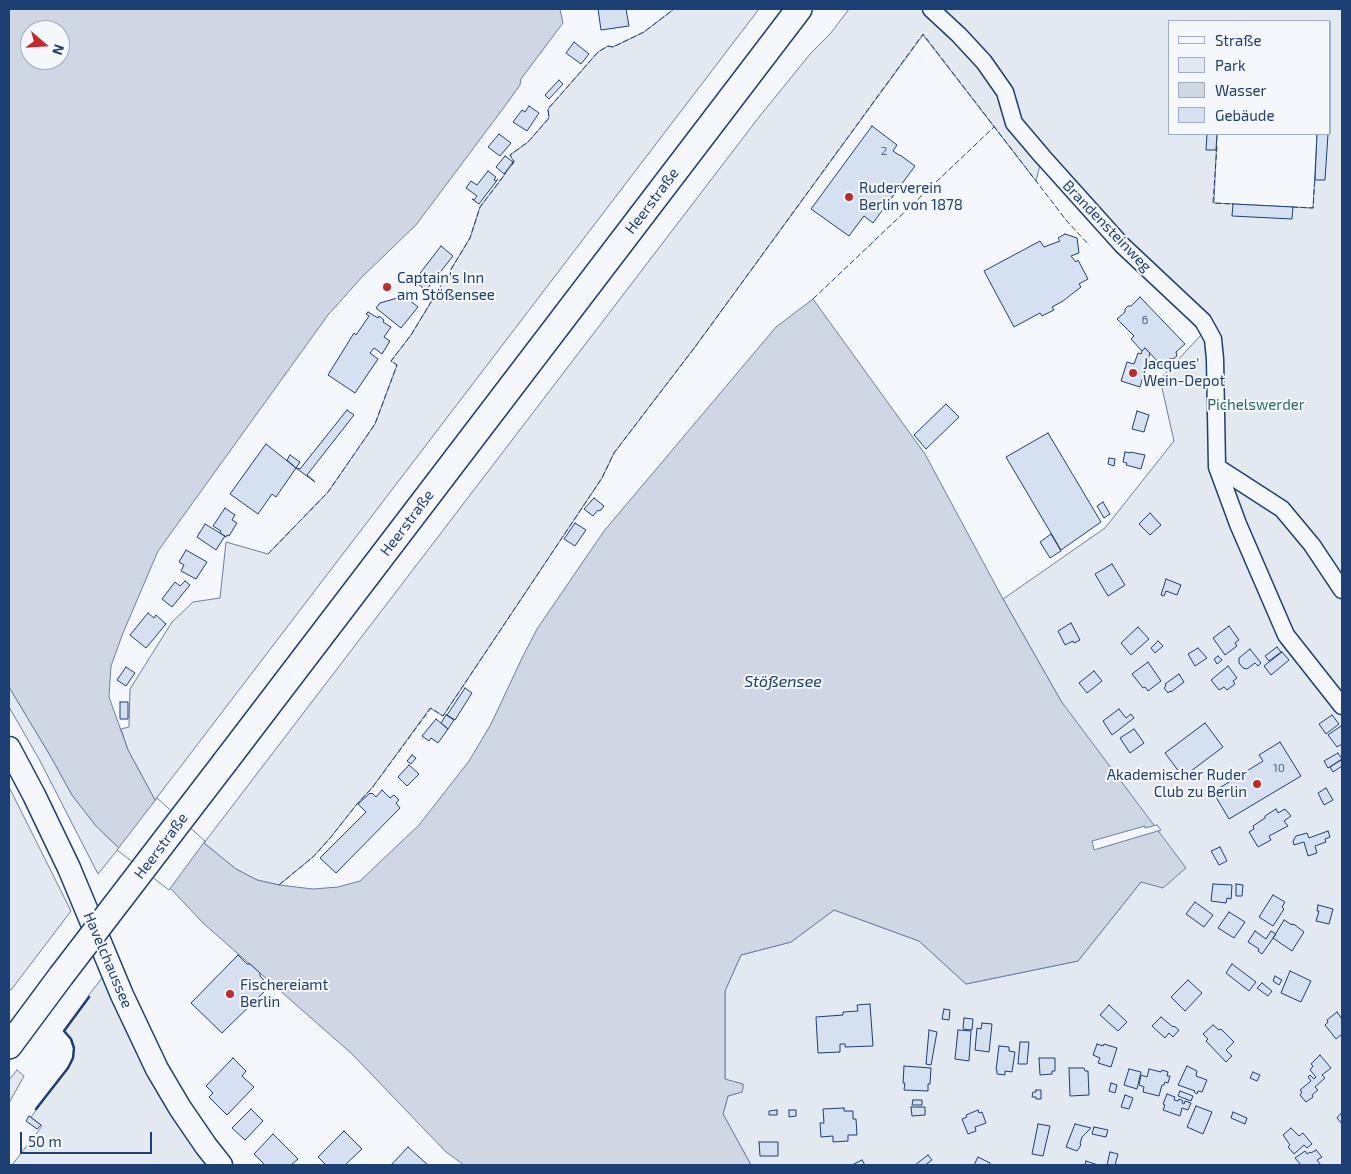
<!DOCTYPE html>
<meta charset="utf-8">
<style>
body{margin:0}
#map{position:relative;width:1351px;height:1174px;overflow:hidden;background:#f4f7fb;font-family:"Exo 2",sans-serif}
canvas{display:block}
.frame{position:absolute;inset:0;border:10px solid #1d3f73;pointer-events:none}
.legend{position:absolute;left:1168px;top:20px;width:162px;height:115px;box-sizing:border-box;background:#f4f7fb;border:1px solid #9eadc5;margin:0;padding:6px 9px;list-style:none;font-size:15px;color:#1d3f73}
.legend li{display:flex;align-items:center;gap:10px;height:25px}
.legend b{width:25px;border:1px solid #9eadc5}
.north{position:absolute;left:20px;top:20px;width:50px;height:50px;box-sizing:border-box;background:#f4f7fb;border:1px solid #9eadc5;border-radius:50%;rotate:109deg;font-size:14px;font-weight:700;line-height:20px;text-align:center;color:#1d3f73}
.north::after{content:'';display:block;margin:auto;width:18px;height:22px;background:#c62828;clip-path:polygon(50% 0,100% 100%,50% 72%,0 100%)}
.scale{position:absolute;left:20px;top:1132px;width:132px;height:22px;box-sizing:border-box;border:2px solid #1d3f73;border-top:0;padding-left:6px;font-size:15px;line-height:18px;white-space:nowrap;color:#1d3f73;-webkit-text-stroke:4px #f4f7fb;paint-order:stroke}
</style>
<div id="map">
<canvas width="1351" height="1174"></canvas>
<div class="frame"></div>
<ul class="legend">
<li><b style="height:6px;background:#f4f7fb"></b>Straße</li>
<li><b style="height:14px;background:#e3e9f0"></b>Park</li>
<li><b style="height:14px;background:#cfd7e4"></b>Wasser</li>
<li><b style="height:14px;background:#d5e0f0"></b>Gebäude</li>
</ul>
<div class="north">N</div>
<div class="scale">50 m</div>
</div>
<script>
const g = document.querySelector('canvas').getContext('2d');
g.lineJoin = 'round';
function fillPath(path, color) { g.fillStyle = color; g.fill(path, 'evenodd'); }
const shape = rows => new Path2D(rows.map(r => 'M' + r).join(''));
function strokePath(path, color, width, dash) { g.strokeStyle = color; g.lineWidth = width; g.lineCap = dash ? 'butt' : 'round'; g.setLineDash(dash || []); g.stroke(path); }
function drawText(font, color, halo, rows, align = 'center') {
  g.font = font + ' "Exo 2",sans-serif'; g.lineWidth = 4; g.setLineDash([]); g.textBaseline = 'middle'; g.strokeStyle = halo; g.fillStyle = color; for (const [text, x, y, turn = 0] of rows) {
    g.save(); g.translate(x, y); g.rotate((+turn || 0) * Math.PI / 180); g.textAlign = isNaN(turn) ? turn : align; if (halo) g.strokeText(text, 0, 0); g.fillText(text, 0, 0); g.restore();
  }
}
const green = shape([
 [674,9,759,9,155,800,128,750,121,729,129,727,130,689,172,622,193,602,220,598,226,542,268,554,328,492,375,424,397,365,391,361,411,335,470,238,480,207,514,162,510,155,528,142,549,118,548,109,598,52,608,46,613,47,644,32,674,9],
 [849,9,1342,9,1342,1165,751,1165,723,1114,728,1096,742,1092,743,1084,725,1080,725,991,741,955,791,942,834,910,919,941,966,984,1078,961,1141,882,1061,701,1003,599,1105,528,1174,441,1160,379,1202,334,1042,157,1036,181,923,35,695,347,614,453,602,478,443,716,430,708,372,788,357,804,331,837,313,857,279,885,257,880,236,869,204,843,759,117,811,53,830,34,849,9],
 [1170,21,1330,21,1330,134,1317,134,1313,208,1214,203,1217,134,1170,134,1170,21],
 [9,687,51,757,72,795,96,826,119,848,98,874,39,759,9,707,9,687],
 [9,787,71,911,11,990,9,989,9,787],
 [105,974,209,1165,12,1165,42,1126,31,1117,68,1068,73,1058,74,1048,71,1039,64,1031,89,998,88,996,105,974],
 [17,1070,24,1076,9,1103,9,1080,17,1070]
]);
fillPath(green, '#e3e9f0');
strokePath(green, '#687fa3', 1);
const water = shape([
 [9,9,560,9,563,23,521,79,520,85,505,106,416,225,362,277,328,315,158,551,123,633,111,666,109,697,128,750,155,800,204,843,236,869,257,880,279,885,313,889,338,887,360,881,419,825,469,761,491,724,523,656,537,629,604,531,776,327,813,299,925,454,1003,599,1061,701,1186,868,1163,888,1141,882,1078,961,966,984,919,941,834,910,791,942,741,955,725,991,725,1079,743,1084,743,1088,742,1092,728,1096,723,1114,751,1165,464,1165,446,1152,352,1054,203,923,170,888,119,848,96,826,72,795,51,757,9,687,9,9],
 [30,30,60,30,60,60,30,60,30,30]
]);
fillPath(water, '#cfd7e4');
strokePath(water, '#687fa3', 1);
const pier = shape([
 [157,798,205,841,169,890,117,850,157,798],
 [1157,825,1161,830,1094,850,1092,841,1145,826,1145,828,1157,825]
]);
fillPath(pier, '#f4f7fb');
strokePath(pier, '#687fa3', 1);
const building = shape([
 [598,9,626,9,629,26,601,30,598,9],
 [574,42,589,54,581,64,566,53,574,42],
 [559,80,563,84,549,99,545,95,559,80],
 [529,106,539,113,527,131,513,122,522,110,525,112,529,106],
 [872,126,897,145,893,151,899,155,900,155,915,166,873,223,864,216,849,236,811,209,872,126],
 [499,134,511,143,500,156,488,147,499,134],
 [1207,134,1217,134,1216,150,1206,150,1207,134],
 [1317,134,1328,134,1325,180,1315,180,1317,134],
 [505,156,513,162,504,174,496,167,505,156],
 [488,171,496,177,494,180,496,181,498,179,479,204,472,199,474,200,477,196,466,188,471,181,477,185,488,171],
 [1233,204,1293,207,1292,219,1232,216,1233,204],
 [1065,234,1077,238,1079,253,1071,256,1076,262,1078,260,1088,279,1079,284,1081,287,1063,301,1052,307,1054,310,1042,316,1040,313,1014,327,984,271,1040,241,1044,247,1060,241,1058,238,1065,234],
 [441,246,453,256,426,290,414,281,441,246],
 [404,296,418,307,401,328,376,308,380,303,404,296],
 [1140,297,1185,344,1176,352,1177,356,1173,359,1169,359,1162,366,1145,348,1142,351,1131,339,1134,336,1117,319,1125,312,1125,309,1128,306,1131,306,1140,297],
 [368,312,378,318,379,316,384,320,383,322,391,327,384,337,390,341,382,354,374,348,370,353,378,359,355,393,328,375,354,333,356,335,369,316,366,314,368,312],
 [1145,348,1150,353,1140,387,1121,381,1127,362,1134,364,1138,353,1141,354,1142,351,1145,348],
 [946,404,959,417,926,449,914,435,946,404],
 [347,410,354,415,307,475,315,482,296,468,300,469,347,410],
 [1137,411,1149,415,1144,432,1132,429,1137,411],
 [1048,433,1101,522,1061,550,1006,457,1048,433],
 [266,444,296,468,276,497,272,494,258,514,230,494,266,444],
 [1125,452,1130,453,1130,452,1145,455,1141,469,1126,465,1127,463,1123,462,1125,452],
 [290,455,300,462,296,468,287,460,290,455],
 [1109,458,1115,459,1114,466,1108,464,1109,458],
 [594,498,604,506,600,511,598,510,593,516,584,509,594,498],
 [1103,502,1110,514,1104,518,1097,506,1103,502],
 [225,508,235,515,232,520,237,523,229,536,227,535,226,537,220,533,221,531,213,526,225,508],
 [1150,513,1161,525,1150,535,1139,524,1150,513],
 [575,523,586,530,575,546,564,539,575,523],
 [205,524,225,536,216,550,197,537,205,524],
 [1051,534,1061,551,1050,558,1040,542,1051,534],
 [186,550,207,562,196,579,181,571,184,565,179,562,186,550],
 [1112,564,1125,585,1108,596,1095,574,1112,564],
 [1166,579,1181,585,1177,595,1166,591,1164,596,1161,595,1166,579],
 [185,581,190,585,172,607,162,599,175,582,180,586,185,581],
 [148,613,154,618,156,615,166,624,146,648,130,635,148,613],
 [1071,623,1080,640,1074,643,1073,641,1065,645,1058,631,1071,623],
 [1229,626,1239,640,1235,643,1237,646,1225,655,1213,638,1229,626],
 [1138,627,1149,639,1131,655,1121,643,1138,627],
 [1158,641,1163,646,1155,653,1151,648,1158,641],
 [1277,647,1281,652,1269,661,1265,656,1277,647],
 [1198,648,1207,658,1195,666,1188,654,1198,648],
 [1250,649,1261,663,1258,666,1255,663,1247,669,1243,668,1239,663,1239,658,1250,649],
 [1282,652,1289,660,1271,675,1264,666,1282,652],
 [1218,656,1222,660,1217,664,1214,659,1218,656],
 [1148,662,1161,681,1148,691,1145,687,1143,688,1132,674,1148,662],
 [1228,666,1237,678,1233,681,1235,684,1227,690,1224,687,1219,690,1211,680,1228,666],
 [126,667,135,673,126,686,117,680,126,667],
 [1094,671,1102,681,1087,693,1079,683,1094,671],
 [1179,674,1184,682,1171,692,1170,691,1168,693,1164,688,1166,686,1165,684,1179,674],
 [465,688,472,693,455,720,447,715,465,688],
 [120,702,128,702,128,719,120,719,120,702],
 [1119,709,1126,718,1131,714,1134,718,1112,735,1103,721,1119,709],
 [446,715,454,720,448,729,441,723,446,715],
 [1332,715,1339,724,1326,734,1319,724,1332,715],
 [436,719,448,729,438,743,431,738,429,741,422,736,436,719],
 [1205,723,1223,747,1183,777,1165,753,1205,723],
 [1341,726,1342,728,1342,744,1337,747,1328,735,1341,726],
 [1134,729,1144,743,1130,753,1120,738,1134,729],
 [1280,742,1301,776,1229,819,1213,792,1263,761,1259,755,1280,742],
 [1338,753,1342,759,1328,768,1324,761,1338,753],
 [412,755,416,758,411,764,407,761,412,755],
 [1341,760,1342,766,1333,772,1330,767,1341,760],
 [409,765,419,774,407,786,398,777,409,765],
 [1326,788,1333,800,1324,805,1318,793,1326,788],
 [382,790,390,798,394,795,399,800,396,803,400,808,336,873,320,858,366,812,358,804,370,793,371,794,372,793,376,797,382,790],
 [1276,809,1278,813,1285,809,1291,816,1284,821,1288,826,1269,836,1271,840,1258,847,1249,832,1254,829,1253,826,1265,818,1265,816,1276,809],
 [1328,831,1330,837,1325,839,1326,842,1315,846,1317,853,1308,856,1304,842,1294,845,1293,841,1296,836,1307,833,1309,838,1328,831],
 [1220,847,1227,861,1219,865,1211,851,1220,847],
 [1213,884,1232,885,1231,899,1227,898,1226,903,1211,901,1213,884],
 [1236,884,1243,885,1242,896,1236,896,1236,884],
 [1273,895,1285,902,1282,907,1284,909,1273,926,1259,917,1273,895],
 [1195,902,1213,915,1204,927,1186,914,1195,902],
 [1318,905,1333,909,1329,924,1316,921,1319,911,1317,911,1318,905],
 [1229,912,1245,922,1234,938,1218,928,1229,912],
 [1284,920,1292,925,1292,924,1295,925,1304,932,1292,951,1273,938,1284,920],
 [1255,931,1266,939,1271,931,1276,934,1262,954,1258,951,1259,949,1248,942,1255,931],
 [238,955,247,964,250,964,260,973,260,976,270,986,222,1033,191,1003,238,955],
 [1232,964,1256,982,1249,991,1226,973,1232,964],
 [1290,971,1311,981,1301,1002,1281,993,1290,971],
 [1275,976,1282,980,1279,985,1273,981,1275,976],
 [1188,980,1202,993,1185,1011,1171,997,1188,980],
 [1262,983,1272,991,1268,996,1257,988,1262,983],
 [870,1004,873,1046,845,1047,845,1044,840,1044,840,1052,818,1053,816,1017,843,1015,843,1012,858,1011,857,1005,870,1004],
 [1109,1005,1127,1022,1118,1031,1100,1015,1109,1005],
 [944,1009,950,1010,949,1020,942,1019,944,1009],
 [1337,1012,1342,1019,1342,1034,1336,1039,1325,1025,1328,1022,1327,1020,1337,1012],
 [1161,1017,1173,1027,1174,1026,1179,1030,1173,1037,1169,1033,1165,1038,1152,1026,1161,1017],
 [964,1018,973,1019,972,1030,963,1029,964,1018],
 [982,1023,992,1024,989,1052,975,1050,977,1028,981,1029,982,1023],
 [1213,1025,1219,1030,1221,1029,1234,1042,1226,1050,1232,1056,1226,1062,1206,1041,1208,1039,1203,1034,1213,1025],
 [929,1030,937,1032,931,1065,926,1064,929,1030],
 [958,1030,971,1031,969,1061,955,1059,958,1030],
 [1020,1042,1029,1042,1027,1064,1018,1064,1020,1042],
 [1097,1044,1103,1046,1104,1044,1117,1048,1111,1067,1098,1063,1100,1058,1093,1055,1097,1044],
 [999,1046,1009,1047,1009,1051,1015,1052,1012,1072,1005,1071,1005,1075,997,1074,997,1070,996,1070,999,1046],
 [1320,1055,1331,1068,1322,1075,1325,1078,1315,1087,1318,1090,1312,1095,1313,1097,1306,1102,1300,1095,1302,1092,1300,1090,1311,1081,1308,1077,1310,1075,1314,1079,1316,1077,1310,1070,1313,1066,1311,1064,1320,1055],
 [233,1058,246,1071,242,1076,254,1087,227,1115,209,1097,213,1093,206,1086,233,1058],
 [1039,1058,1055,1058,1055,1071,1052,1071,1052,1074,1040,1075,1039,1058],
 [904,1066,931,1068,930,1084,928,1084,928,1091,904,1090,905,1083,903,1083,904,1066],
 [1187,1066,1197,1071,1196,1076,1207,1080,1202,1092,1198,1091,1197,1094,1194,1092,1195,1091,1178,1085,1187,1066],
 [1069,1068,1084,1068,1085,1071,1088,1071,1089,1095,1070,1096,1069,1068],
 [1129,1069,1141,1072,1137,1089,1124,1085,1129,1069],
 [1149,1069,1161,1072,1162,1070,1168,1072,1167,1076,1170,1076,1168,1083,1165,1082,1164,1085,1162,1085,1159,1096,1143,1092,1144,1087,1139,1085,1141,1075,1147,1077,1149,1069],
 [1253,1072,1260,1075,1257,1081,1250,1078,1253,1072],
 [1111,1083,1117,1085,1115,1093,1109,1091,1111,1083],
 [1036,1090,1041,1090,1041,1099,1036,1099,1036,1097,1032,1097,1033,1092,1036,1092,1036,1090],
 [1180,1091,1193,1096,1191,1101,1178,1096,1180,1091],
 [1167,1094,1175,1097,1174,1100,1178,1101,1179,1099,1183,1101,1182,1103,1184,1104,1185,1101,1191,1103,1188,1110,1182,1108,1180,1116,1163,1110,1165,1105,1163,1104,1167,1094],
 [1125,1095,1133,1098,1129,1109,1121,1107,1125,1095],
 [913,1100,922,1100,922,1105,912,1105,913,1100],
 [1196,1106,1212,1112,1203,1134,1187,1127,1196,1106],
 [911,1107,925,1107,925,1115,912,1116,911,1107],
 [844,1108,844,1111,853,1111,853,1119,856,1119,857,1135,848,1135,848,1141,833,1142,833,1136,821,1137,820,1123,824,1123,823,1109,844,1108],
 [251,1109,263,1121,245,1140,232,1128,251,1109],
 [777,1110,777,1115,769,1115,769,1111,777,1110],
 [789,1110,796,1110,796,1116,789,1117,789,1110],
 [978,1110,979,1113,982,1112,986,1123,975,1127,976,1131,968,1134,962,1119,967,1117,966,1115,978,1110],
 [1233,1112,1247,1118,1245,1124,1231,1118,1233,1112],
 [1342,1112,1342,1124,1337,1118,1342,1112],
 [29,1116,41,1125,37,1129,26,1121,29,1116],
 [1038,1124,1050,1126,1043,1156,1032,1154,1038,1124],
 [1075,1124,1091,1128,1082,1137,1080,1144,1081,1145,1077,1151,1066,1147,1075,1124],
 [1094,1127,1108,1130,1106,1137,1092,1134,1094,1127],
 [1291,1128,1299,1136,1303,1133,1312,1144,1307,1148,1304,1145,1294,1154,1288,1147,1290,1145,1283,1135,1291,1128],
 [344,1131,362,1149,345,1165,326,1165,318,1157,344,1131],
 [273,1134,298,1159,291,1165,265,1165,254,1154,273,1134],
 [759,1142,778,1142,778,1156,760,1156,759,1142],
 [408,1147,428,1165,391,1165,408,1147],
 [1316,1150,1322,1157,1317,1160,1321,1165,1301,1165,1295,1158,1305,1151,1307,1154,1310,1152,1311,1153,1316,1150],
 [1110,1152,1118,1154,1115,1165,1107,1165,1110,1152],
 [928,1155,932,1160,925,1165,915,1165,928,1155],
 [978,1157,990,1163,989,1165,974,1165,978,1157],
 [862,1160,865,1165,852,1165,862,1160],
 [1086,1161,1098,1165,1085,1165,1086,1161]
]);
fillPath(building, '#d5e0f0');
strokePath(building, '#1d3f73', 1);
const street = shape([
 [931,9,959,35,984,62,1005,92,1014,123,1042,156,1122,245,1203,321,1213,339,1215,359,1217,467,1238,524,1286,635,1342,706],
 [1217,467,1282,509,1312,545,1342,590]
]);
const secondary = shape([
 [9,748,34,795,69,868,122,995,157,1069,180,1108,206,1146,221,1165]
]);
const primary = shape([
 [225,762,799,9],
 [9,1046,61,976]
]);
strokePath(street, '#1d3f73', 19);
strokePath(secondary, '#1d3f73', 25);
strokePath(primary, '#1d3f73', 28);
strokePath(street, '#f4f7fb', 16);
strokePath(secondary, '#f4f7fb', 22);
strokePath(primary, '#f4f7fb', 25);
const primaryBridge = shape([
 [61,976,225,762]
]);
strokePath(primaryBridge, '#1d3f73', 28, []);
strokePath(primaryBridge, '#f4f7fb', 25);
strokePath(shape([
 [1217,146,1213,203,1234,204],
 [512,165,514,161,510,155,528,142,549,118,548,109,598,52,608,46,613,47,644,32,674,9],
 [1292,207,1313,208,1315,177],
 [813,299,994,127],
 [268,554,328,492,375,424,397,365,391,361,411,335,470,238,480,207,506,173],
 [279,885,313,857,331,837,357,804,372,788,431,708,443,716,602,478,614,453,695,347,923,34,1066,220,1089,245]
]), '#1d3f73', 1, [6, 2.5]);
strokePath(shape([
 [36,1109,68,1068,73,1058,74,1048,71,1039,64,1031,89,997]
]), '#1d3f73', 2.5);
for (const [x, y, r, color] of [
 [849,197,5,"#c62828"],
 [387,287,5,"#c62828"],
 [1133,373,5,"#c62828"],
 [1257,784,5,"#c62828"],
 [230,994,5,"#c62828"]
]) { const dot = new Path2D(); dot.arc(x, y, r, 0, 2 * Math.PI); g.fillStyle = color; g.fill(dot); strokePath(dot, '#f4f7fb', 2); }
drawText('12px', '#4b6792', null, [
 ["2",884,151],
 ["6",1145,320],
 ["10",1279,768]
]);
drawText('15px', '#1d3f73', '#f4f7fb', [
 ["Ruderverein",859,188],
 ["Berlin von 1878",859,205],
 ["Captain's Inn",397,278],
 ["am Stößensee",397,295],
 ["Jacques'",1143,364],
 ["Wein-Depot",1143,381],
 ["Akademischer Ruder",1247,775,"right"],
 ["Club zu Berlin",1247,792,"right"],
 ["Fischereiamt",240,985],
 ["Berlin",240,1002]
], 'left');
drawText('15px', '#1d3f73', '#f4f7fb', [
 ["Heerstraße",652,201,-53],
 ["Brandensteinweg",1107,226,46],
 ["Heerstraße",407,523,-53],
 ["Heerstraße",161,846,-53],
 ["Havelchaussee",108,960,67]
]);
drawText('15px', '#2c6c60', '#f4f7fb', [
 ["Pichelswerder",1256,405]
]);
drawText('italic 16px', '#1d3f73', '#f4f7fb', [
 ["Stößensee",783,682]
]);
</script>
